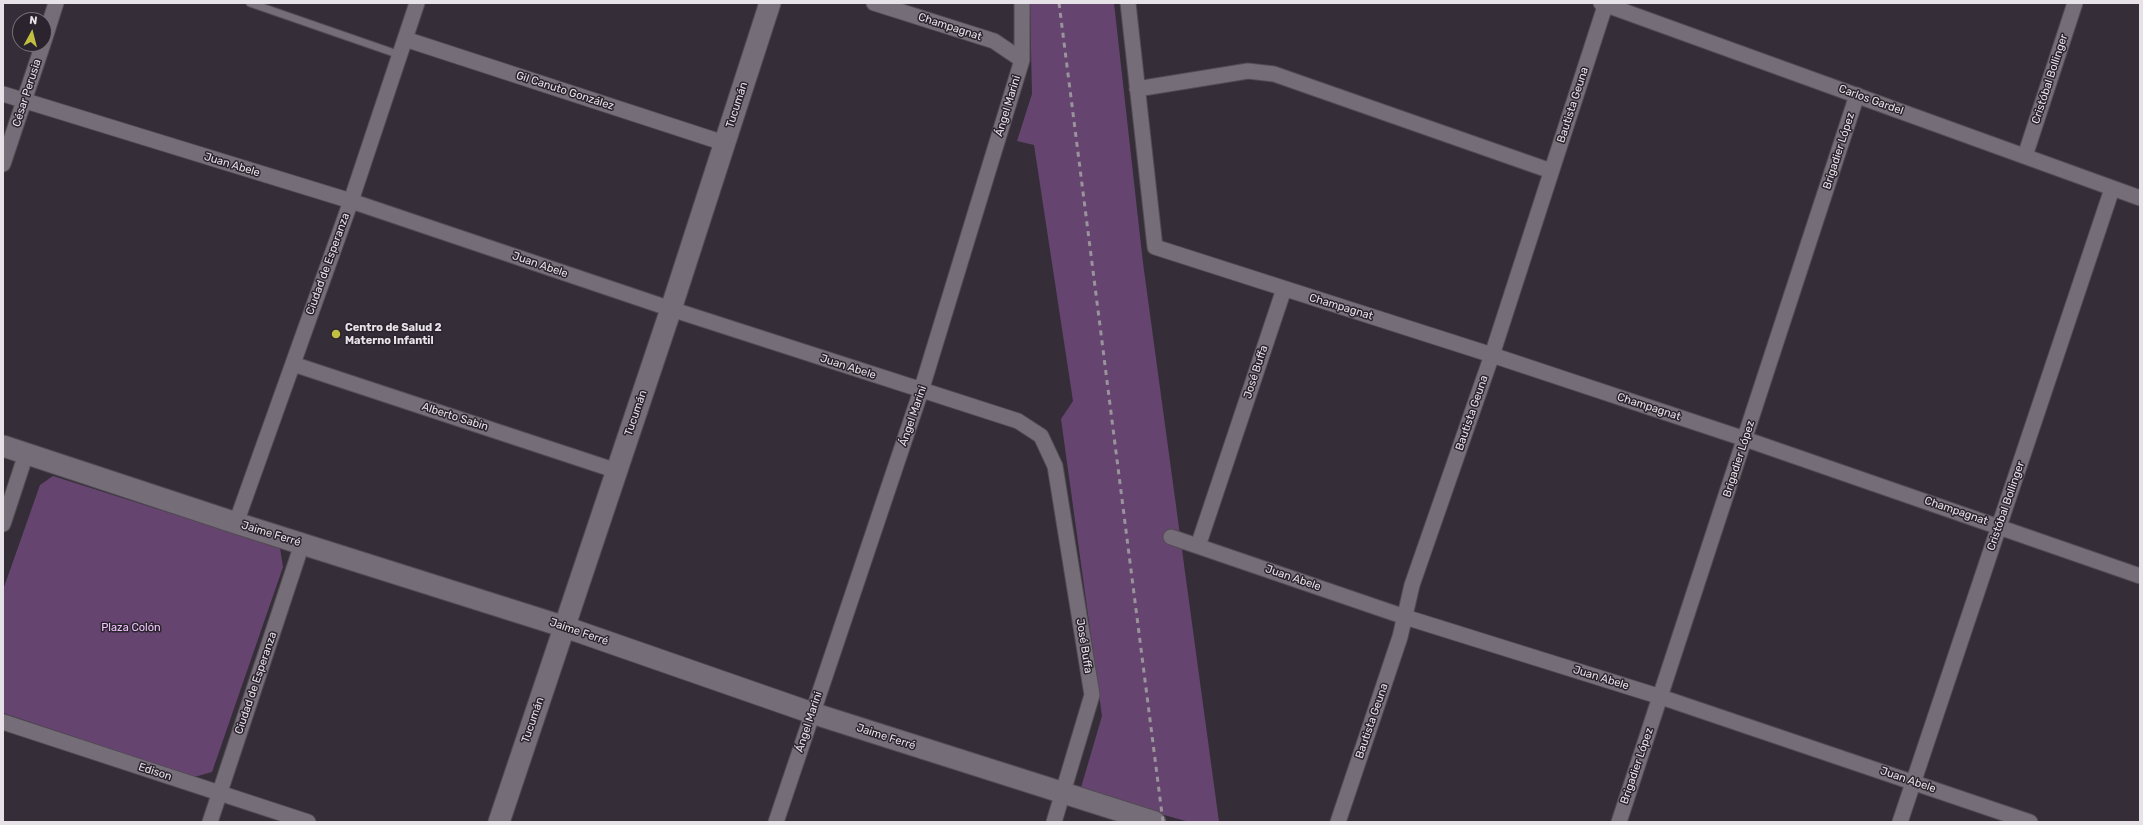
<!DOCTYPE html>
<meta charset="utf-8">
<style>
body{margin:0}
#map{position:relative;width:2143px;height:825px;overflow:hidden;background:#352e38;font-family:Rubik,sans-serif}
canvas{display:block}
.frame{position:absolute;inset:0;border:4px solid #e7e2e8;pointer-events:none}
.north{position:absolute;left:12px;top:12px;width:40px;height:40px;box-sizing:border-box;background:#2b242e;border:1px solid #767078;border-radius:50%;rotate:7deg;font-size:11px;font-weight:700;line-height:16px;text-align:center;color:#e7e2e8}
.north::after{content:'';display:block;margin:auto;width:14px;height:18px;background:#c1be40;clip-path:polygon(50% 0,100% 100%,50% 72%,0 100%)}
</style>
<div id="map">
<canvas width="2143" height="825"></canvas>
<div class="frame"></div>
<div class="north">N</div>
</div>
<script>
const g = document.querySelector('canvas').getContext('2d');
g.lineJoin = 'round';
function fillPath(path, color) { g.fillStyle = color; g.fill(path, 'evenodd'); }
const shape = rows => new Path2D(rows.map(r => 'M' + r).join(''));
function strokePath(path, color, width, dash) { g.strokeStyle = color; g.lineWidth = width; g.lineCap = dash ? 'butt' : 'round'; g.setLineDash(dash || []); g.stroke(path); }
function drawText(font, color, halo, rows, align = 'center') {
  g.font = font + ' Rubik,sans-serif'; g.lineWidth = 3; g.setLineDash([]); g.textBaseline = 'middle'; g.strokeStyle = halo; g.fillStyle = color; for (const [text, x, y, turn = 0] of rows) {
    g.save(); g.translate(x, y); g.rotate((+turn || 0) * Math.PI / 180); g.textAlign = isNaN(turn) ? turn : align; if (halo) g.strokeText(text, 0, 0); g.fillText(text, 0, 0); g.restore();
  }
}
fillPath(shape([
 [1030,3,1114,3,1143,263,1219,822,1189,822,1080,791,1102,716,1061,419,1073,401,1034,145,1017,141,1032,94],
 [53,476,280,548,283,567,212,772,194,777,3,713,3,590,40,485]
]), '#65456f');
const lane = shape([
 [250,3,400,55]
]);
const street = shape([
 [874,3,994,41,1022,60],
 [1128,3,1155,247,1492,355,1745,439,2140,576],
 [1601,3,2140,198],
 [405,39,724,143],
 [44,41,56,3],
 [1137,89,1248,71,1274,74,1551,171],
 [3,94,351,201,671,309,1018,421,1041,436,1055,466,1092,695,1054,822],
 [2025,156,2075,3],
 [3,164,43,44],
 [293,364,617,471],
 [236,523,351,201,417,3],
 [3,524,26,454],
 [1171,537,1405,617,1661,697,2030,822],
 [1198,546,1284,289],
 [3,722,308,822],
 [210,822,302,544],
 [776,822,921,391,1022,60,1022,3],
 [1338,822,1400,637,1412,585,1492,355,1606,3],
 [1619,822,1857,95],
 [1900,822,2112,189]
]);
const secondary = shape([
 [3,446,236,523,565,627,812,713,1155,822],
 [499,822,671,309,770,3]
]);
strokePath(lane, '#524b53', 9);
strokePath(street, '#524b53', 17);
strokePath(secondary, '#524b53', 23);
strokePath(lane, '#756d78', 7);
strokePath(street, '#756d78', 15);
strokePath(secondary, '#756d78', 21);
strokePath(shape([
 [1059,3,1163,822]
]), '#99939b', 3, [5, 5]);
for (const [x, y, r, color] of [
 [336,334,5,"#c1be40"]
]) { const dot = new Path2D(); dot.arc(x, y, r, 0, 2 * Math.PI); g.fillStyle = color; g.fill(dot); strokePath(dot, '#2b242e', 1.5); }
drawText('11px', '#e7e2e8', '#2b242e', [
 ["Champagnat",950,27,18],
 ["Cristóbal Bollinger",2050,79,-72],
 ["Gil Canuto González",565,91,18],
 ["César Perusia",27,93,-72],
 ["Carlos Gardel",1871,100,20],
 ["Tucumán",737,105,-72],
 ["Bautista Geuna",1573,105,-72],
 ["Ángel Marini",1008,106,-73],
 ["Brigadier López",1839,151,-72],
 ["Juan Abele",232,165,17],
 ["Ciudad de Esperanza",328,264,-70],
 ["Juan Abele",540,265,19],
 ["Champagnat",1341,307,17],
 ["Juan Abele",848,367,18],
 ["José Buffa",1256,372,-72],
 ["Champagnat",1649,407,18],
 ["Tucumán",636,413,-71],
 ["Bautista Geuna",1472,413,-71],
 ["Ángel Marini",913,416,-71],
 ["Alberto Sabin",455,417,18],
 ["Brigadier López",1739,459,-72],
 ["Cristóbal Bollinger",2006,506,-71],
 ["Champagnat",1956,511,19],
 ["Jaime Ferré",271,534,17],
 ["Juan Abele",1293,578,19],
 ["Jaime Ferré",579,632,19],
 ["José Buffa",1084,646,81],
 ["Juan Abele",1601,678,17],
 ["Ciudad de Esperanza",256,683,-71],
 ["Tucumán",533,720,-71],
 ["Bautista Geuna",1372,721,-71],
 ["Ángel Marini",809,722,-72],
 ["Jaime Ferré",886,737,18],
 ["Brigadier López",1637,766,-71],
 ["Edison",155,772,18],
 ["Juan Abele",1908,780,19]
]);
drawText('bold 11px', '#e7e2e8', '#2b242e', [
 ["Centro de Salud 2",345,328],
 ["Materno Infantil",345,341]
], 'left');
drawText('11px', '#f0c6fd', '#2b242e', [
 ["Plaza Colón",131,628]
]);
</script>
